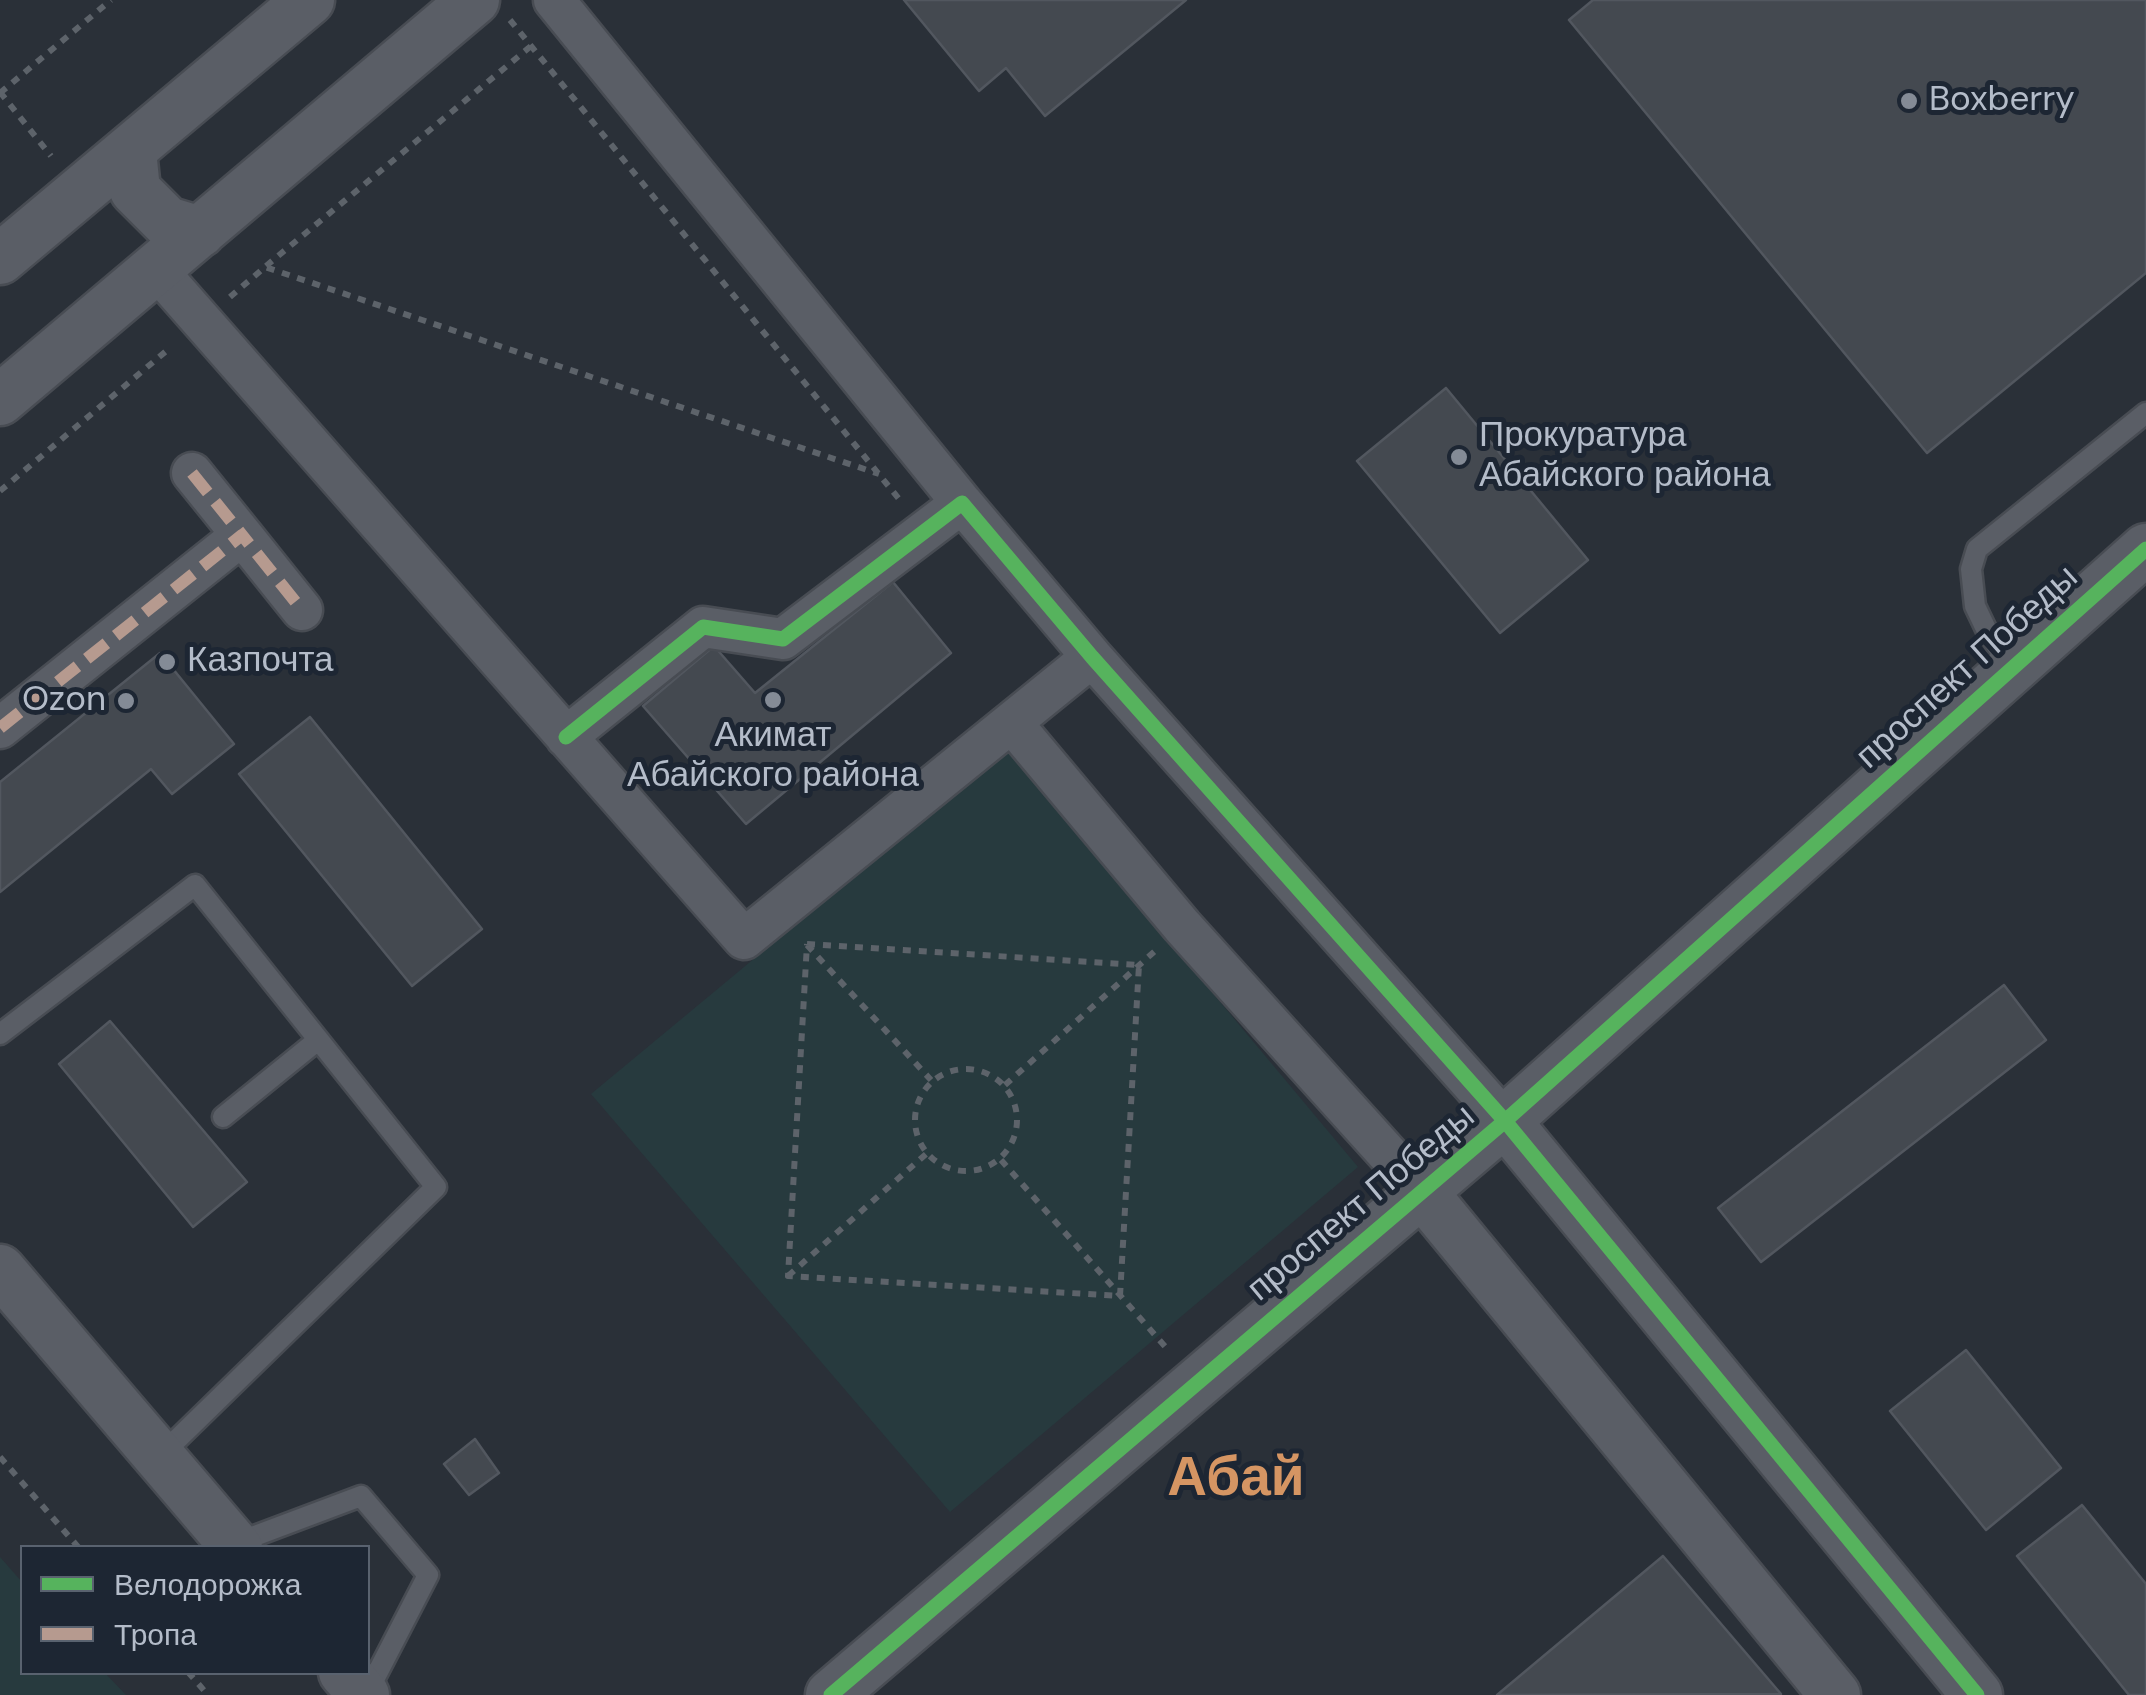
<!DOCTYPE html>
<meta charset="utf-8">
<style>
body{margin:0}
#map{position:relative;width:2146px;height:1695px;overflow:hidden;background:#2a3038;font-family:"DM Sans",sans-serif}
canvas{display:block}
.legend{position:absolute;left:20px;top:1545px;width:350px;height:130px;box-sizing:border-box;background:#1d2633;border:2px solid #59626f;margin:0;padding:12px 18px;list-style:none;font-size:30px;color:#b4bcc9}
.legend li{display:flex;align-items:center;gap:20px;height:50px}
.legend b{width:50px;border:2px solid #59626f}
</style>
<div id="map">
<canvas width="2146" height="1695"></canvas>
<ul class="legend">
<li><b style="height:12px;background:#56b35d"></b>Велодорожка</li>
<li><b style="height:12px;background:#b69a8f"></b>Тропа</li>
</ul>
</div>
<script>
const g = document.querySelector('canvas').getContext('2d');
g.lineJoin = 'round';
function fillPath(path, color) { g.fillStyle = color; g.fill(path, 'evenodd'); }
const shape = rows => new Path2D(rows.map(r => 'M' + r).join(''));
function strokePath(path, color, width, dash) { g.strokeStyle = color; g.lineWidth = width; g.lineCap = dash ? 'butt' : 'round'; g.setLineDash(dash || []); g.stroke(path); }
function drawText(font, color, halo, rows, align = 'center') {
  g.font = font + ' "DM Sans",sans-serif'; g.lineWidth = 10; g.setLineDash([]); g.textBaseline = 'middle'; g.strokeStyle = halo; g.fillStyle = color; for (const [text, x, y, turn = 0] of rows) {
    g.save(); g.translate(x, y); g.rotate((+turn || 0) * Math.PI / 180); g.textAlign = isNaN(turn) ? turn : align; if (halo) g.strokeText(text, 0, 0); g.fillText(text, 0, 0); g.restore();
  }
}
fillPath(shape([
 [1008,748,1358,1167,950,1512,591,1094],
 [0,1557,22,1582,22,1672,105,1673,126,1695,0,1695]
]), '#273a3e');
const building = shape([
 [904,0,1186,0,1045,116,1006,68,979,91,904,0],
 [1593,0,2146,0,2146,273,1927,453,1569,20,1593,0],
 [1446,388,1588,560,1500,633,1357,461,1446,388],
 [893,582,951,653,746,824,643,706,714,646,755,693,893,582],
 [160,653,234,744,172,794,151,769,0,892,0,782,160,653],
 [310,717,482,929,412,986,239,774,310,717],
 [2004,985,2046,1040,1761,1262,1718,1208,2004,985],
 [110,1021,247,1182,193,1227,59,1064,110,1021],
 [1966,1350,2061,1468,1986,1530,1890,1411,1966,1350],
 [475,1439,499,1473,469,1495,444,1464,475,1439],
 [2082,1505,2146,1584,2146,1695,2129,1695,2017,1556,2082,1505],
 [1663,1556,1781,1694,1497,1695,1663,1556]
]);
fillPath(building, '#444950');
strokePath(building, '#52575f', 2.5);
const service = shape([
 [2012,669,1986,629,1975,606,1971,569,1977,549,2146,413],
 [0,1034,195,885,436,1187,159,1457],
 [223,1117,318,1040],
 [236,1543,361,1496,428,1575,367,1693]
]);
const minor = shape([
 [554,0,962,503],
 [157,270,744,939,1092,657],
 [192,473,242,535],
 [1012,723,1182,926,1422,1192],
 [0,728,242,535,302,610],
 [566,737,703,627,783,639,962,503,1092,657,1505,1121]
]);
const tertiary = shape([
 [131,151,135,190,167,222,200,232],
 [0,259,309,0],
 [0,400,474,0],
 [1505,1121,1977,1695],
 [1422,1192,1835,1695],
 [0,1270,237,1548],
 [344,1672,364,1695],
 [831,1695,1505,1121,2146,549]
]);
strokePath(service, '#484c53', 25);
strokePath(minor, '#484c53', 45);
strokePath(tertiary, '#484c53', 55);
strokePath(shape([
 [510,20,899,499],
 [0,92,51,156],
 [0,93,111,0],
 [266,266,531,46],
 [230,297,265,267,879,474],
 [0,491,171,347],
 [807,944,1139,965,1120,1296,788,1276,807,944],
 [807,945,931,1080],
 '915 1120a51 51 0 1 1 102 0a51 51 0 1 1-102 0Z',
 [1005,1085,1155,951],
 [1001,1160,1170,1352],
 [788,1276,926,1154],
 [0,1457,79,1548],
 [188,1672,208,1695]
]), '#5d636a', 6, [8, 8]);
strokePath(service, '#5a5e66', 20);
strokePath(minor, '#5a5e66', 40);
strokePath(tertiary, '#5a5e66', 50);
strokePath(shape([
 [192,473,242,535],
 [0,728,242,535,302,610]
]), '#b69a8f', 12, [25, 12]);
strokePath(shape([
 [566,737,703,627,783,639,962,503,1092,657,1505,1121,1977,1695],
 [831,1695,1505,1121,2146,549]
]), '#56b35d', 15);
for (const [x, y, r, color] of [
 [1909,101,10,"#848b96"],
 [1459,457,10,"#848b96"],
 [167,662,10,"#848b96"],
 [773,700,10,"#848b96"],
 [126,701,10,"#848b96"]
]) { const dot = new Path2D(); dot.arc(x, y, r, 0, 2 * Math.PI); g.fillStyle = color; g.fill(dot); strokePath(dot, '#1d2633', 4); }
drawText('35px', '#b4bcc9', '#1d2633', [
 ["Boxberry",1929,101],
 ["Прокуратура",1479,437],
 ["Абайского района",1479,477],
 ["Казпочта",187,662],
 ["Ozon",106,701,"right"],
 ["Акимат",773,737,"center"],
 ["Абайского района",773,777,"center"]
], 'left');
drawText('35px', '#b4bcc9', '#1d2633', [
 ["проспект Победы",1968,668,-42],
 ["проспект Победы",1362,1204,-40]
]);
drawText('bold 55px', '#d59563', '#1d2633', [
 ["Абай",1236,1481]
]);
</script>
